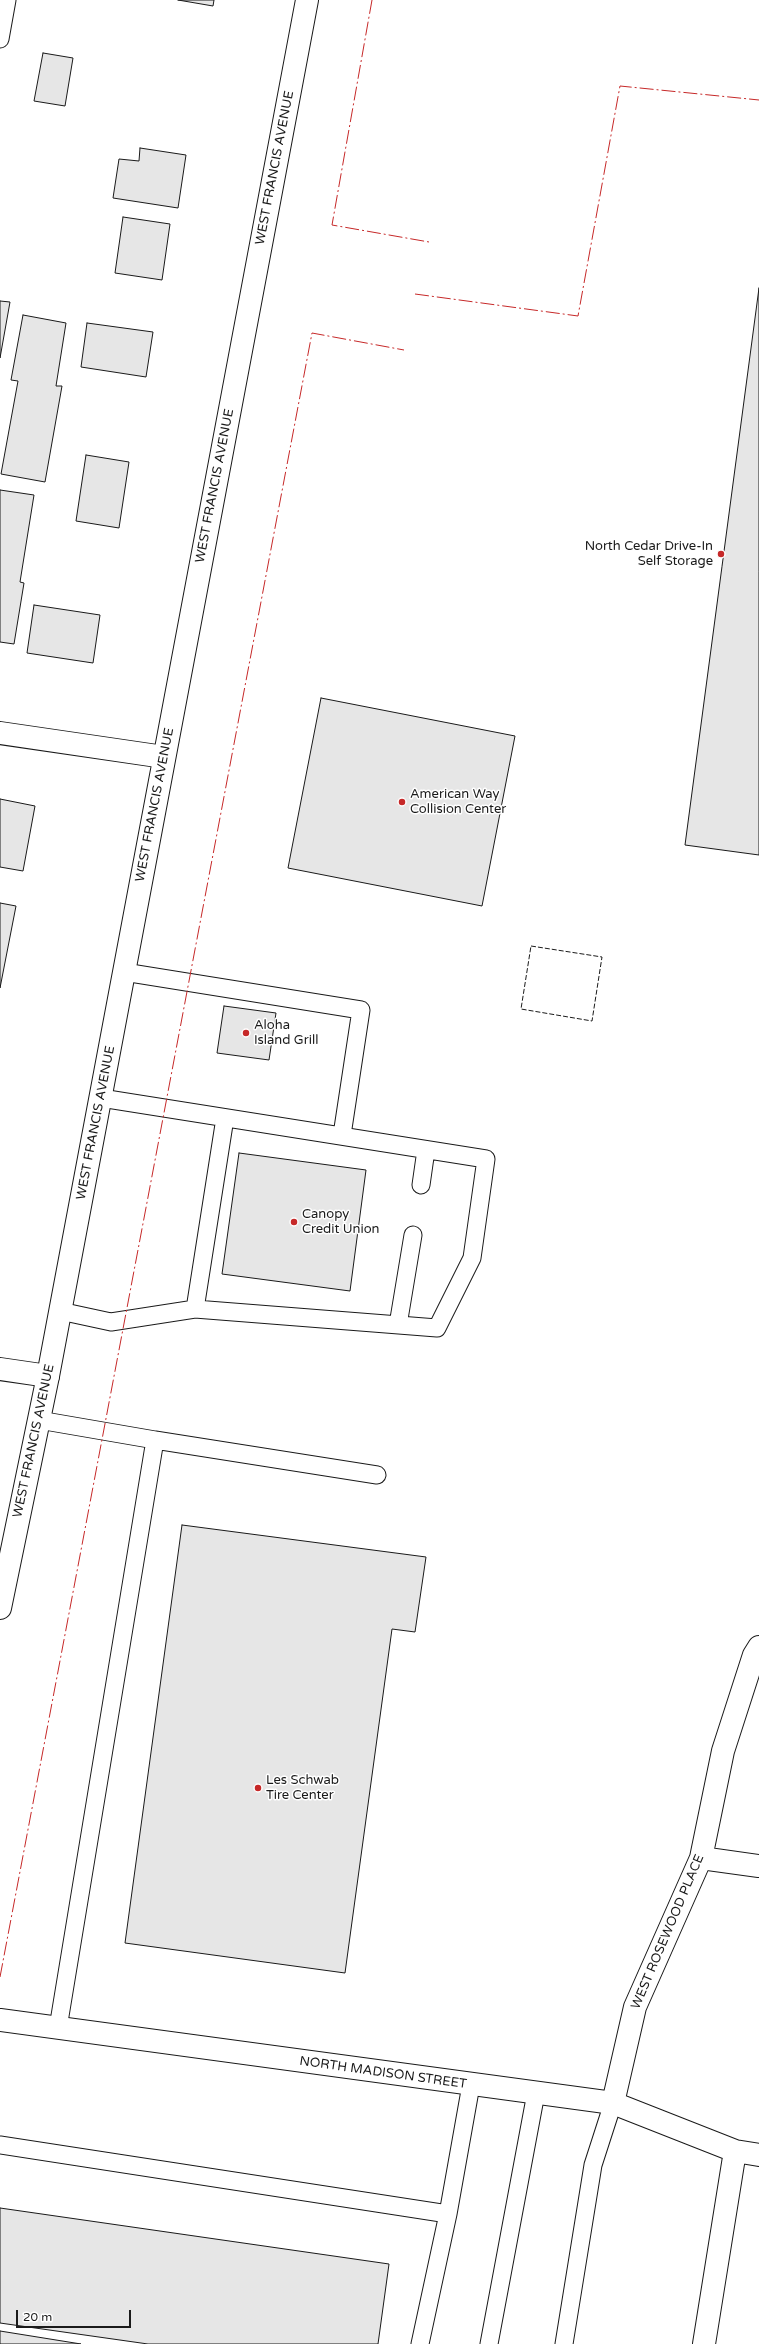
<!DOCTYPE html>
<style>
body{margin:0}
#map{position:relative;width:759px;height:2344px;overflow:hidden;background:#fff;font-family:"Varela Round",sans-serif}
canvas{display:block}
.scale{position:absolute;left:16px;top:2310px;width:115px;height:18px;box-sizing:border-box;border:2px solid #1a1a1a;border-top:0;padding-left:5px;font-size:12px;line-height:14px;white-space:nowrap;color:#1a1a1a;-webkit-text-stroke:3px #fff;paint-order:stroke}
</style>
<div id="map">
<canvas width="759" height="2344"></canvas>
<div class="scale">20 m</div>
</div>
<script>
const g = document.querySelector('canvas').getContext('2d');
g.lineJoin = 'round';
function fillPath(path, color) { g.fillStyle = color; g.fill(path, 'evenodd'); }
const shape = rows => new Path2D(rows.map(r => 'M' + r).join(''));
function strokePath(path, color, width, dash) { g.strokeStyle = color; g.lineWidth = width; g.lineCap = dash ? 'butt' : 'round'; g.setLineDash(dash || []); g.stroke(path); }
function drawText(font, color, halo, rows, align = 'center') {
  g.font = font + ' "Varela Round",sans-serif'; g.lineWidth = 3; g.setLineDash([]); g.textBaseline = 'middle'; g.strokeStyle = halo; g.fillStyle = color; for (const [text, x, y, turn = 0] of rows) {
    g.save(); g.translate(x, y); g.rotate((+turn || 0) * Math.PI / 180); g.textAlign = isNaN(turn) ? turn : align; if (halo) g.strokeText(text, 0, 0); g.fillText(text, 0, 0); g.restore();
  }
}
const building = shape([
 [178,0,214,0,213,6,178,0],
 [43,53,73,58,65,106,34,101,43,53],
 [140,148,186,155,178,208,113,198,119,159,139,161,140,148],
 [123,217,170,224,162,280,115,273,123,217],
 [759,288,759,855,685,845,759,288],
 [0,301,10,302,0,358,0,301],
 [23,315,66,323,56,386,62,386,45,482,1,474,18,381,11,380,23,315],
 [87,323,153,332,146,377,81,367,87,323],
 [86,455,129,462,119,528,76,521,86,455],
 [0,490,34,495,20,582,24,583,14,644,0,642,0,490],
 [34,605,100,615,93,663,27,653,34,605],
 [321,698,515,736,482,906,288,868,321,698],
 [0,799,35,806,23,871,0,867,0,799],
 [0,903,16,906,0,988,0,903],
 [224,1006,276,1013,269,1060,217,1053,224,1006],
 [239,1153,366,1170,350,1291,222,1274,239,1153],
 [182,1525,426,1557,415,1632,392,1629,345,1973,125,1943,182,1525],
 [0,2208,389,2264,378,2344,148,2344,0,2323,0,2208],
 [0,2331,81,2344,0,2344,0,2331]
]);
fillPath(building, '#e6e6e6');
strokePath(building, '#1a1a1a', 1);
const lane = shape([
 [0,39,7,0],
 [124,972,361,1010,342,1135],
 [421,1185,426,1150],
 [195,1309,225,1118],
 [60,1311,111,1322,195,1309,437,1328,472,1258,486,1159,101,1098],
 [398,1325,413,1235],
 [39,1420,155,1440],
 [58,2028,155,1440,377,1475],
 [0,2145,448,2214],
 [420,2344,448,2214,471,2085],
 [489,2344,536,2093],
 [564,2344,593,2165,613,2103]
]);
const street = shape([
 [0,733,164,757],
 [0,1369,48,1376],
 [701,1858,759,1866],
 [0,2020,613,2103,735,2151,759,2155],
 [613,2103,635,2007,701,1858,723,1751,754,1655,759,1647],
 [704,2344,735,2151]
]);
const primary = shape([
 [0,1608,48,1376,307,0]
]);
strokePath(lane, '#1a1a1a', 19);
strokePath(street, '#1a1a1a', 24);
strokePath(primary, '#1a1a1a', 24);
strokePath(lane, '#fff', 17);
strokePath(street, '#fff', 22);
strokePath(primary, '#fff', 22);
strokePath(shape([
 [531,946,602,957,592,1021,521,1009,531,946]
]), '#1a1a1a', 1, [5, 2]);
strokePath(shape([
 [372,0,332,225,429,242],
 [415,294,578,316,620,86,759,100],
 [0,1977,312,333,404,350]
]), '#c62828', 1, [14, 3, 2, 3]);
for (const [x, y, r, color] of [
 [721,554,4,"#c62828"],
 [402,802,4,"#c62828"],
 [246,1033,4,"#c62828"],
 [294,1222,4,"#c62828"],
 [258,1788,4,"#c62828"]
]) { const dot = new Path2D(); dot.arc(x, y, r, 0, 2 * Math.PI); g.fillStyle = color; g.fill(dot); strokePath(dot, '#fff', 1.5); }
drawText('13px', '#1a1a1a', '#fff', [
 ["WEST FRANCIS AVENUE",275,168,-79],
 ["WEST FRANCIS AVENUE",215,486,-79],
 ["WEST FRANCIS AVENUE",155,805,-79],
 ["WEST FRANCIS AVENUE",96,1123,-79],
 ["WEST FRANCIS AVENUE",34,1441,-78],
 ["WEST ROSEWOOD PLACE",668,1932,-67],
 ["NORTH MADISON STREET",383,2073,8]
]);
drawText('13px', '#1a1a1a', '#fff', [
 ["North Cedar Drive-In",713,547,"right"],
 ["Self Storage",713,562,"right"],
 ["American Way",410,795],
 ["Collision Center",410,810],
 ["Aloha",254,1026],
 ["Island Grill",254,1041],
 ["Canopy",302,1215],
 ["Credit Union",302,1230],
 ["Les Schwab",266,1781],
 ["Tire Center",266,1796]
], 'left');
</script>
